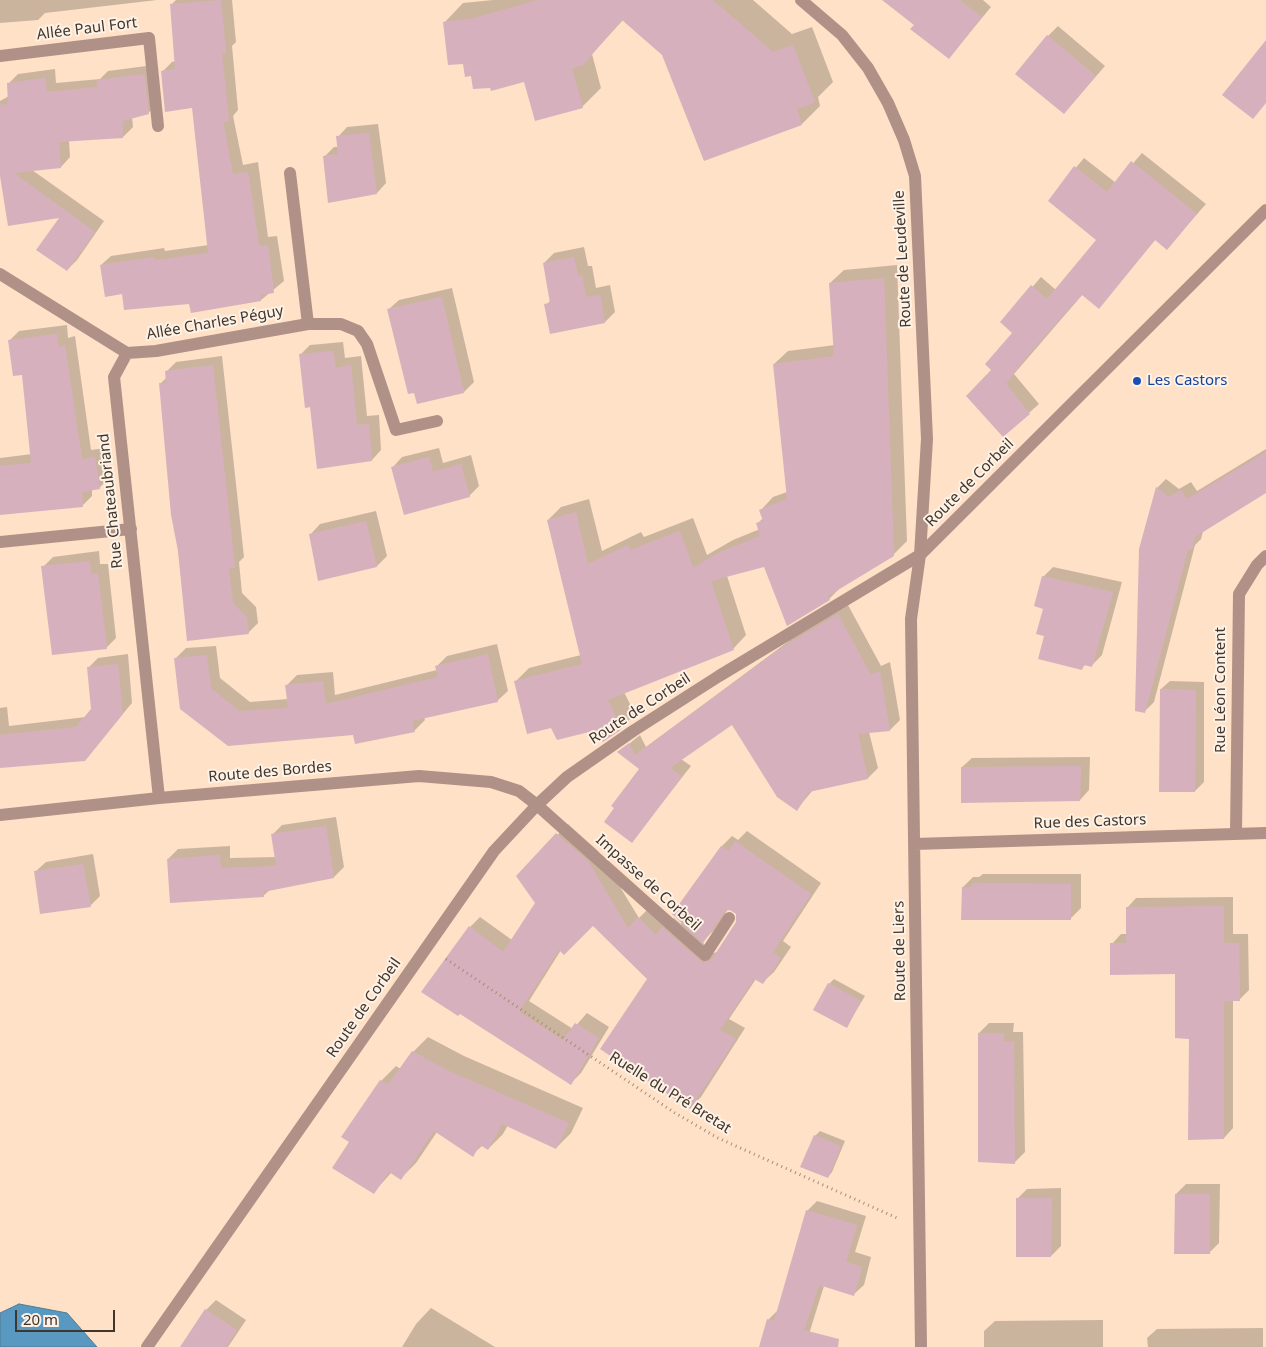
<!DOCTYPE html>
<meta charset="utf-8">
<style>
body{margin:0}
#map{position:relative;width:1266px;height:1347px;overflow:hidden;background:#fee1c6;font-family:"Noto Sans",sans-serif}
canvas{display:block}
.scale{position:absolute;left:15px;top:1310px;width:100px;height:22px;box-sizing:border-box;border:2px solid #41362b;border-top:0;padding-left:6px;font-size:15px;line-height:18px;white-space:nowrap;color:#41362b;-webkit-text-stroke:4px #fef2e7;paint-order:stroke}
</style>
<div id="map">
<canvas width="1266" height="1347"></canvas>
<div class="scale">20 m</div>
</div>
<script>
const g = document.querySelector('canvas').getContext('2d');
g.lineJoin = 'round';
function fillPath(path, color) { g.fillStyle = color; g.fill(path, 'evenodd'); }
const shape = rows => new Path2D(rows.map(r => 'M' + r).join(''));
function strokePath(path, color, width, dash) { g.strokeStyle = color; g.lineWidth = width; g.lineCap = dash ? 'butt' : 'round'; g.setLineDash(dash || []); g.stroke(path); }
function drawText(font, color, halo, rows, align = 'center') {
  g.font = font + ' "Noto Sans",sans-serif'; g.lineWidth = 4; g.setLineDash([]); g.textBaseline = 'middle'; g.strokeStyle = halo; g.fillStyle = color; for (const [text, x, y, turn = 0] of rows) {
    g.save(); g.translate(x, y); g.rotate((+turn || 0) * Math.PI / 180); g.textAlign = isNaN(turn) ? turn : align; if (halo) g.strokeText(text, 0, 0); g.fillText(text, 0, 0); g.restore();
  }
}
const water = shape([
 [19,1304,67,1313,97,1347,0,1347,0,1313,19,1304]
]);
fillPath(water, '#5898c1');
strokePath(water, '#517b94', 1);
fillPath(shape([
 [0,0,157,0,45,13,38,20,0,23],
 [176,0,232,0,236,42,232,46,238,110,233,116,243,165,258,162,268,237,277,236,284,281,261,300,190,303,123,293,101,265,111,256,164,248,165,251,209,245,193,107,162,72,172,62,176,61,171,5],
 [493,0,753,0,792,34,812,27,833,82,818,97,820,106,802,124,663,54,623,20,592,54,601,88,582,107,525,80,492,86,472,75,445,22,463,3],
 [893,0,983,0,991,7,949,58],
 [1058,26,1105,66,1064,113,1048,36],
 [154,65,158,104,148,113,132,117,133,127,123,137,69,140,70,157,61,167,32,170,104,221,77,260,67,270,62,216,0,168,0,101,9,96,8,84,18,74,55,69,56,83,100,79,108,71],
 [378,124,386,183,377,193,324,157,334,147,339,147,338,137,347,127],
 [1142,153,1206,204,1167,248,1156,239,1099,307,1083,294,1014,374,1039,404,1003,436,993,370,1014,333,1002,322,1041,277,1056,290,1098,240,1049,200,1084,158,1116,183],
 [584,247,588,266,592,266,596,288,610,285,615,312,605,322,546,305,551,300,544,263,554,253],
 [897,265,907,541,893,555,842,586,829,599,765,566,727,576,746,635,733,649,624,692,635,714,621,728,590,731,552,726,516,681,529,668,581,655,548,520,561,507,589,499,602,551,641,532,644,537,693,518,707,555,733,540,760,529,758,523,763,518,760,511,773,497,787,492,774,364,788,351,835,345,830,283,844,270],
 [452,288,474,382,464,392,389,309,399,300],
 [67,325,68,338,75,336,91,450,105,448,109,478,99,488,92,489,92,496,82,506,0,514,0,458,32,454,23,374,9,341,19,331],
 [343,342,345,358,361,356,367,416,379,415,381,450,372,460,300,355,310,345],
 [222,356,244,557,239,562,242,593,256,607,258,623,248,633,188,640,160,384,167,377,166,372,176,362],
 [439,448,443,463,471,455,479,486,469,496,393,467,402,457],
 [1266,449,1266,491,1203,531,1201,539,1195,545,1154,702,1145,711,1157,488,1166,479,1179,489,1191,482,1197,491],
 [376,511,387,556,377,566,310,535,320,524],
 [99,551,100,564,108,564,116,638,106,648,43,567,53,557],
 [1053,567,1122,582,1102,655,1092,665,1086,664,1082,668,1045,635,1043,577],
 [848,605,881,666,890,662,900,720,890,730,869,732,878,768,868,778,813,790,797,809,732,723,681,759,691,766,632,841,641,769,619,752,640,735,646,747,793,638],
 [497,644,508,691,497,701,424,717,425,720,415,730,229,744,176,658,186,648,216,646,220,678,250,702,288,699,287,685,297,675,333,672,335,695,437,670,437,666,447,656],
 [128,654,132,703,84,760,0,767,0,708,7,707,9,726,86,717,93,710,88,668,98,658],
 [1170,681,1204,682,1204,782,1195,791,1161,689],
 [1090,757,1089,790,1080,800,962,767,972,758],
 [336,817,344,867,334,877,271,889,263,896,168,859,178,849,230,846,230,858,276,857,272,835,282,825],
 [568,824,598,851,639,918,650,907,667,924,674,918,681,924,722,846,732,836,738,840,747,831,821,883,783,941,791,947,774,972,763,982,756,979,729,1019,745,1028,701,1097,690,1108,648,979,593,924,561,950,529,1001,573,1029,587,1013,609,1027,581,1073,571,1083,460,1012,470,927,480,917,512,940,537,903,518,876],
 [728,909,737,913,737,923,719,951,714,953,702,942,714,930],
 [93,854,100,896,90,906,35,872,46,862],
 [983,874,1081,874,1081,908,1071,918,963,887,973,877,979,877],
 [1233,897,1233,934,1248,934,1249,990,1239,1000,1233,1000,1233,1128,1224,1138,1190,1037,1176,973,1112,944,1121,934,1127,934,1127,908,1136,898],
 [834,979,865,996,847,1026,829,984],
 [989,1023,1014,1023,1013,1032,1023,1032,1025,1152,1015,1162,979,1033],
 [428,1037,464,1056,583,1108,571,1133,556,1148,508,1125,503,1134,488,1149,483,1145,472,1155,437,1132,416,1163,401,1178,392,1172,374,1192,351,1142,343,1136,381,1081,396,1066,401,1069,413,1052],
 [820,1131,845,1141,832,1172,828,1177,815,1136],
 [1186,1184,1220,1184,1219,1243,1209,1253,1176,1194],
 [1061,1188,1061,1246,1051,1256,1017,1199,1027,1189],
 [817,1201,866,1216,855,1252,871,1257,864,1285,854,1294,824,1286,809,1334,809,1347,760,1347,768,1320,778,1310,807,1211],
 [216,1300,246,1320,228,1347,181,1347,206,1310],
 [431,1308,495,1347,402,1347,416,1324],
 [1103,1320,1103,1347,984,1347,984,1331,995,1321],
 [1263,1328,1263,1347,1148,1347,1147,1338,1157,1329]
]), '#0003');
fillPath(shape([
 [221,0,226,53,222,54,229,121,223,122,233,174,248,172,259,246,268,245,274,293,261,295,261,301,191,313,189,304,124,310,122,294,105,297,100,265,154,257,155,260,208,253,192,108,165,112,161,71,175,69,170,4],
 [538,0,713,0,773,52,793,45,815,102,797,109,802,125,704,161,662,55,622,20,583,65,572,68,583,108,535,121,524,82,491,91,490,88,473,89,471,76,465,77,463,64,448,65,443,22,474,18],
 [882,0,960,0,982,17,949,59,910,29,914,25],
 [1047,35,1096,76,1064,114,1015,74],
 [1266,40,1266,103,1253,119,1222,95],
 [144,74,149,114,123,121,123,138,59,142,61,168,14,173,95,232,67,271,36,250,59,218,8,226,0,176,0,105,8,104,7,83,45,78,47,92,97,87,97,80],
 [369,133,377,194,328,203,323,156,338,154,336,136],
 [1131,161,1197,214,1167,250,1155,240,1099,309,1082,295,1029,354,1006,384,1003,380,1030,414,1003,437,966,396,991,370,985,364,1012,333,1000,322,1031,285,1047,299,1096,240,1048,201,1074,166,1107,192],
 [574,257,578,276,582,275,586,297,600,295,605,323,550,334,544,304,550,303,543,263],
 [884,278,894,556,828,596,830,600,787,626,764,567,711,581,734,650,608,700,622,729,603,742,589,732,557,740,551,728,527,734,514,681,582,664,547,520,576,512,588,564,628,545,630,550,680,531,693,568,718,553,760,536,756,523,763,521,759,510,787,499,773,364,834,356,829,283],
 [442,297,464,393,417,404,414,393,408,394,387,309],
 [57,334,59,347,65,345,82,459,95,457,100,489,82,492,83,507,0,515,0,466,31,463,22,375,13,376,8,340],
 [333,351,336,368,351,365,357,425,369,424,372,461,317,469,310,407,305,408,299,354],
 [213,365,235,568,229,568,233,603,247,617,249,634,187,641,178,551,171,515,159,383,166,383,165,371],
 [1266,452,1266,493,1195,537,1192,550,1188,549,1145,713,1135,711,1139,549,1156,487,1169,497,1181,490,1187,499],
 [429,457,433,472,461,464,470,497,404,515,391,467],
 [366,521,377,567,318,581,309,534],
 [90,561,91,574,98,573,107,649,52,655,41,566],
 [1042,576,1113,592,1092,667,1084,665,1082,670,1038,659,1044,636,1036,634,1043,609,1034,606],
 [838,614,871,675,880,671,890,731,858,734,868,779,809,792,797,811,777,797,732,725,670,768,682,777,632,843,604,822,614,808,611,806,639,769,617,752,629,743,635,755,781,648],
 [488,654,498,702,412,721,415,732,355,744,353,735,228,746,180,709,174,658,207,655,211,688,239,711,288,708,285,685,323,681,326,704,438,677,435,666],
 [118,664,123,714,85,761,0,768,0,735,76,727,91,709,87,667],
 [1160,689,1196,690,1195,792,1159,792],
 [1081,766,1080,801,961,803,961,767],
 [326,826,334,878,263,892,264,897,170,903,167,859,220,855,221,868,276,866,271,834],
 [556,833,588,861,628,928,638,917,656,935,662,927,703,963,712,959,736,922,736,914,730,910,725,911,703,943,672,914,721,846,729,851,735,841,811,894,773,952,781,958,763,984,754,979,720,1030,736,1039,690,1109,600,1049,647,979,593,926,564,955,559,950,519,1012,563,1040,575,1023,599,1038,571,1085,460,1014,458,1016,421,992,469,926,503,952,535,903,516,876],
 [83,864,91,907,40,914,34,871],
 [972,883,1071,884,1071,920,961,920,962,887,972,887],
 [1224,906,1224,943,1239,943,1240,1001,1224,1001,1224,1139,1188,1140,1189,1039,1175,1038,1175,974,1110,975,1110,943,1126,943,1126,907],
 [828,983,861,1001,847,1028,813,1010],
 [978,1033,1004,1033,1004,1041,1014,1042,1015,1164,978,1162],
 [412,1051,449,1071,569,1123,556,1149,502,1124,488,1150,480,1145,473,1157,434,1131,401,1180,389,1172,374,1194,332,1168,349,1142,341,1137,380,1080,388,1085],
 [814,1135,841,1146,828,1178,800,1167],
 [1175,1194,1210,1194,1210,1254,1174,1254],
 [1016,1198,1052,1198,1051,1257,1016,1257],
 [806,1210,857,1225,846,1262,862,1267,854,1296,819,1285,804,1330,839,1339,838,1347,759,1347,767,1319,774,1321],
 [205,1309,237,1330,226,1347,180,1347]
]), '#d7b0be');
strokePath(shape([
 [446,959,675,1113,718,1138,897,1218]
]), '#a28e7b', 3, [1, 4]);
strokePath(shape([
 [801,0,842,35,868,68,888,103,904,140,915,176,927,439,920,555,911,619,921,1347],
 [0,56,149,38,158,126],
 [290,173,308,324],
 [0,274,127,353,114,377,159,798],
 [127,353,156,351,308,324,341,324,358,331,367,344,396,430,437,421],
 [0,542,131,529],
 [0,815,159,798,419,776,491,782,519,791,537,805,705,955,729,918],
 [1236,833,1239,594,1257,565,1266,556],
 [915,844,1266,833],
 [147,1347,494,851,537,805,567,777,633,731,719,676,920,555,1266,210]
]), '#b09187', 12);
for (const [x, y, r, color] of [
 [1137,381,5,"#1a4fb4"]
]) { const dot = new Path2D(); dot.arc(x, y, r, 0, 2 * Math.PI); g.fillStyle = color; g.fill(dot); strokePath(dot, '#fef2e7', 2); }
drawText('15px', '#41362b', '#fef2e7', [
 ["Allée Paul Fort",87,29,-7],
 ["Route de Leudeville",903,259,-93],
 ["Allée Charles Péguy",215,323,-10],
 ["Route de Corbeil",970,483,-45],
 ["Rue Chateaubriand",111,501,-96],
 ["Rue Léon Content",1221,690,-90],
 ["Route de Corbeil",640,709,-33],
 ["Route des Bordes",270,772,-5],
 ["Rue des Castors",1090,822,-2],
 ["Impasse de Corbeil",648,883,42],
 ["Route de Liers",900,951,-91],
 ["Route de Corbeil",364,1008,-55],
 ["Ruelle du Pré Bretat",670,1093,32]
]);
drawText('15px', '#164399', '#fef2e7', [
 ["Les Castors",1147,381]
], 'left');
</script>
